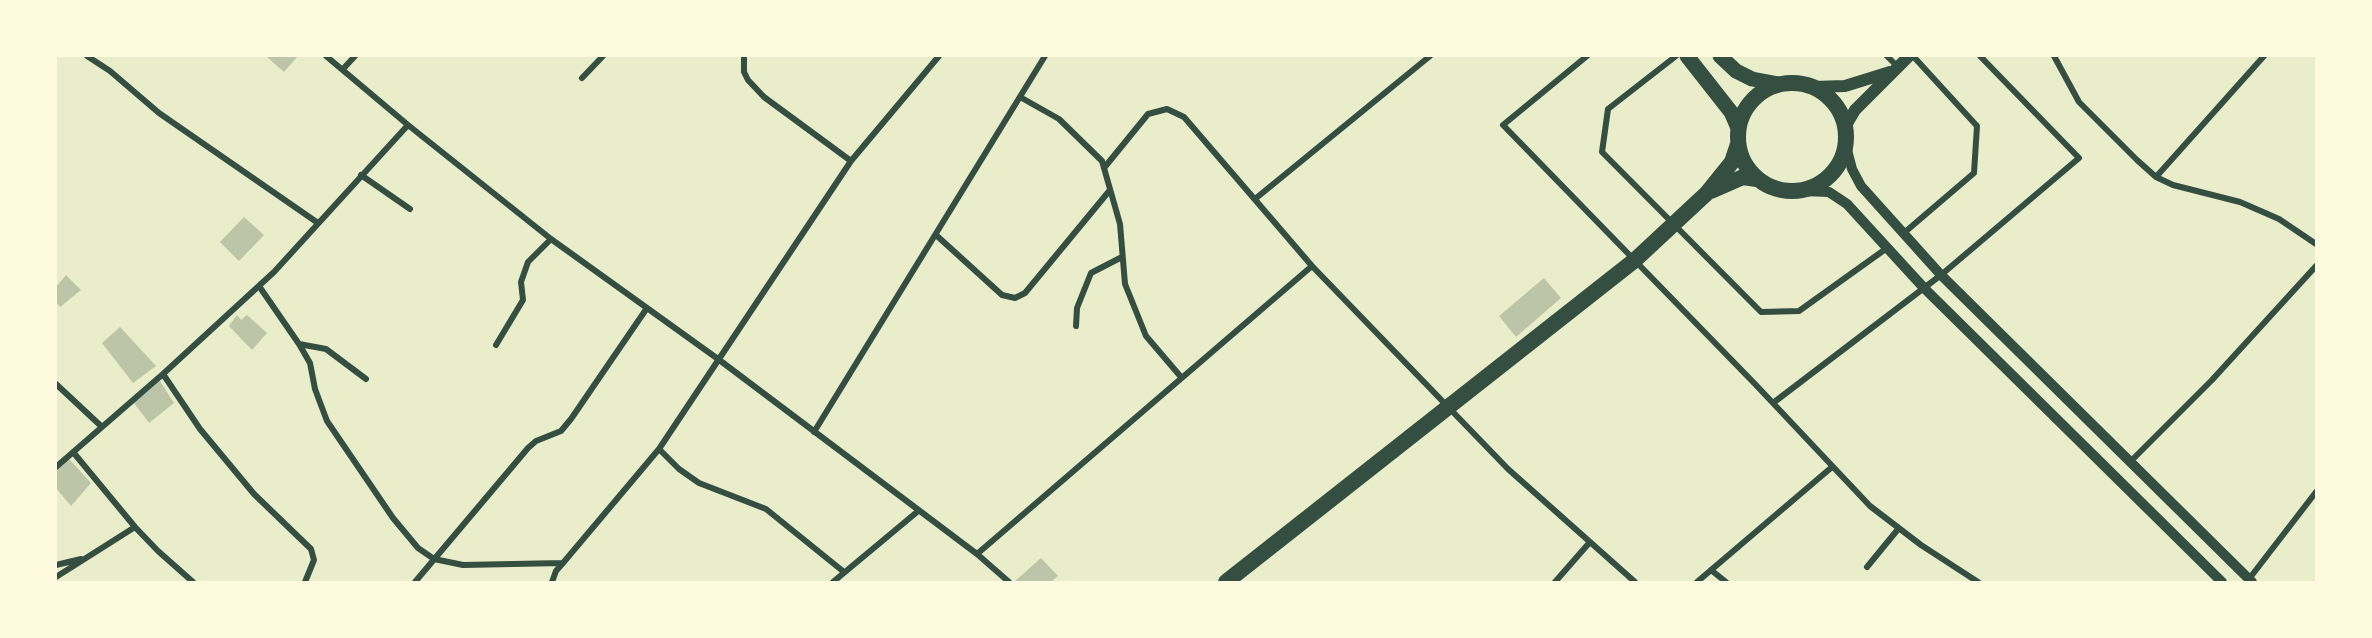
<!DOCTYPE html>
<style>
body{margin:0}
#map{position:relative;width:2372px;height:638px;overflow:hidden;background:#e9edc9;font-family:"Playfair Display",serif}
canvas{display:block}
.frame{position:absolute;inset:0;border:57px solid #fefae0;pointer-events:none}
</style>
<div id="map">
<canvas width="2372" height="638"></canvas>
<div class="frame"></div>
</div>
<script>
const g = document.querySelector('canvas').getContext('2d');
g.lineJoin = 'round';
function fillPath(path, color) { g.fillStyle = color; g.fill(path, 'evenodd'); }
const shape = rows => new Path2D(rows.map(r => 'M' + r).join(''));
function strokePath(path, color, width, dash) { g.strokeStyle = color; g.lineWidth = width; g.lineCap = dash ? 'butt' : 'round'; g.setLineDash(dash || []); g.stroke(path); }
fillPath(shape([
 [268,56,298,56,284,72,267,57],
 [244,217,264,235,239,261,220,242],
 [66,275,81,290,60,307,56,302,56,287],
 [1544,278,1561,298,1516,337,1499,316],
 [237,315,241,320,247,315,267,333,252,350,229,326],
 [120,327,156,366,133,383,102,343],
 [160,381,174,403,149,423,134,403],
 [69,459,91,483,71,506,56,488,56,470],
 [1041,558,1058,576,1051,582,1014,582]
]), '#bcc5a7');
strokePath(shape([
 [87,56,110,71,159,113,318,223],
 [326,56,408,125,551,239,718,359,977,554,1009,582],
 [744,56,744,72,748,80,764,97,851,161],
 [1587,56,1503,125,1755,384,1870,506,1921,545,1978,582],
 [1676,56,1608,109,1602,152,1761,312,1799,311,1887,248],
 [1887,56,1898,67],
 [2054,56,2079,102,2137,160,2156,177,2173,185,2240,202,2279,219,2316,244],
 [343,69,355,56],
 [582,78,603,56],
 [1020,97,1059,119,1102,161,1120,224,1125,284,1146,336,1181,377],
 [361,175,410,209],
 [2156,177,2264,56],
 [1255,199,1430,56],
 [1905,232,1974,173,1977,126,1913,56],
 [936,235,1002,295,1015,298,1025,293,1110,190],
 [1312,266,1508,469,1635,582],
 [259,286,299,344,310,363,315,389,327,421,393,518,418,548,434,559,463,565,563,563],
 [1076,326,1077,308,1091,273,1122,257],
 [299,344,326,349,366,379],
 [496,345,523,300,521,282,528,262,551,239],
 [163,374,200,429,254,494,311,549,314,560,305,582],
 [56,384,101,426],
 [1773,403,1941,275,2079,158,1980,56],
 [814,432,1045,56],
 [659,449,679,469,699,483,766,509,844,572],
 [73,452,135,527,158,551,193,582],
 [2130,462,2212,380,2316,266],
 [56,467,163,374,274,272,408,125],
 [977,554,1312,266,1184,117,1167,109,1148,114,1104,168],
 [56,565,81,559],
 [1867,567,1899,528],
 [1711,570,1726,582],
 [56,577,135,527],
 [2249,579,2316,492],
 [415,582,528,448,536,441,561,431,571,419,647,308],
 [552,582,556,571,563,563,659,449,851,161,939,56],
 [833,582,917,512],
 [1555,582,1590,542],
 [1697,582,1832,467]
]), '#344e41', 6);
strokePath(shape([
 [1846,146,1852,169,1861,186,1941,275,2252,582],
 [1802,191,1829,192,1847,204,1924,288,2222,582]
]), '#344e41', 10);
strokePath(shape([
 [1813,87,1845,86,1890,72],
 [1845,127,1855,110,1909,56]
]), '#344e41', 12);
strokePath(shape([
 [1687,56,1731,112,1738,128],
 [1720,56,1736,71,1752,79,1779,84]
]), '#344e41', 15);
strokePath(shape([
 '1738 137a54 54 0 1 1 108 0a54 54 0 1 1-108 0Z',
 [1711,191,1743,177,1757,179],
 [1226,582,1635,260,1707,193,1732,162,1738,144]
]), '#344e41', 16);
</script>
